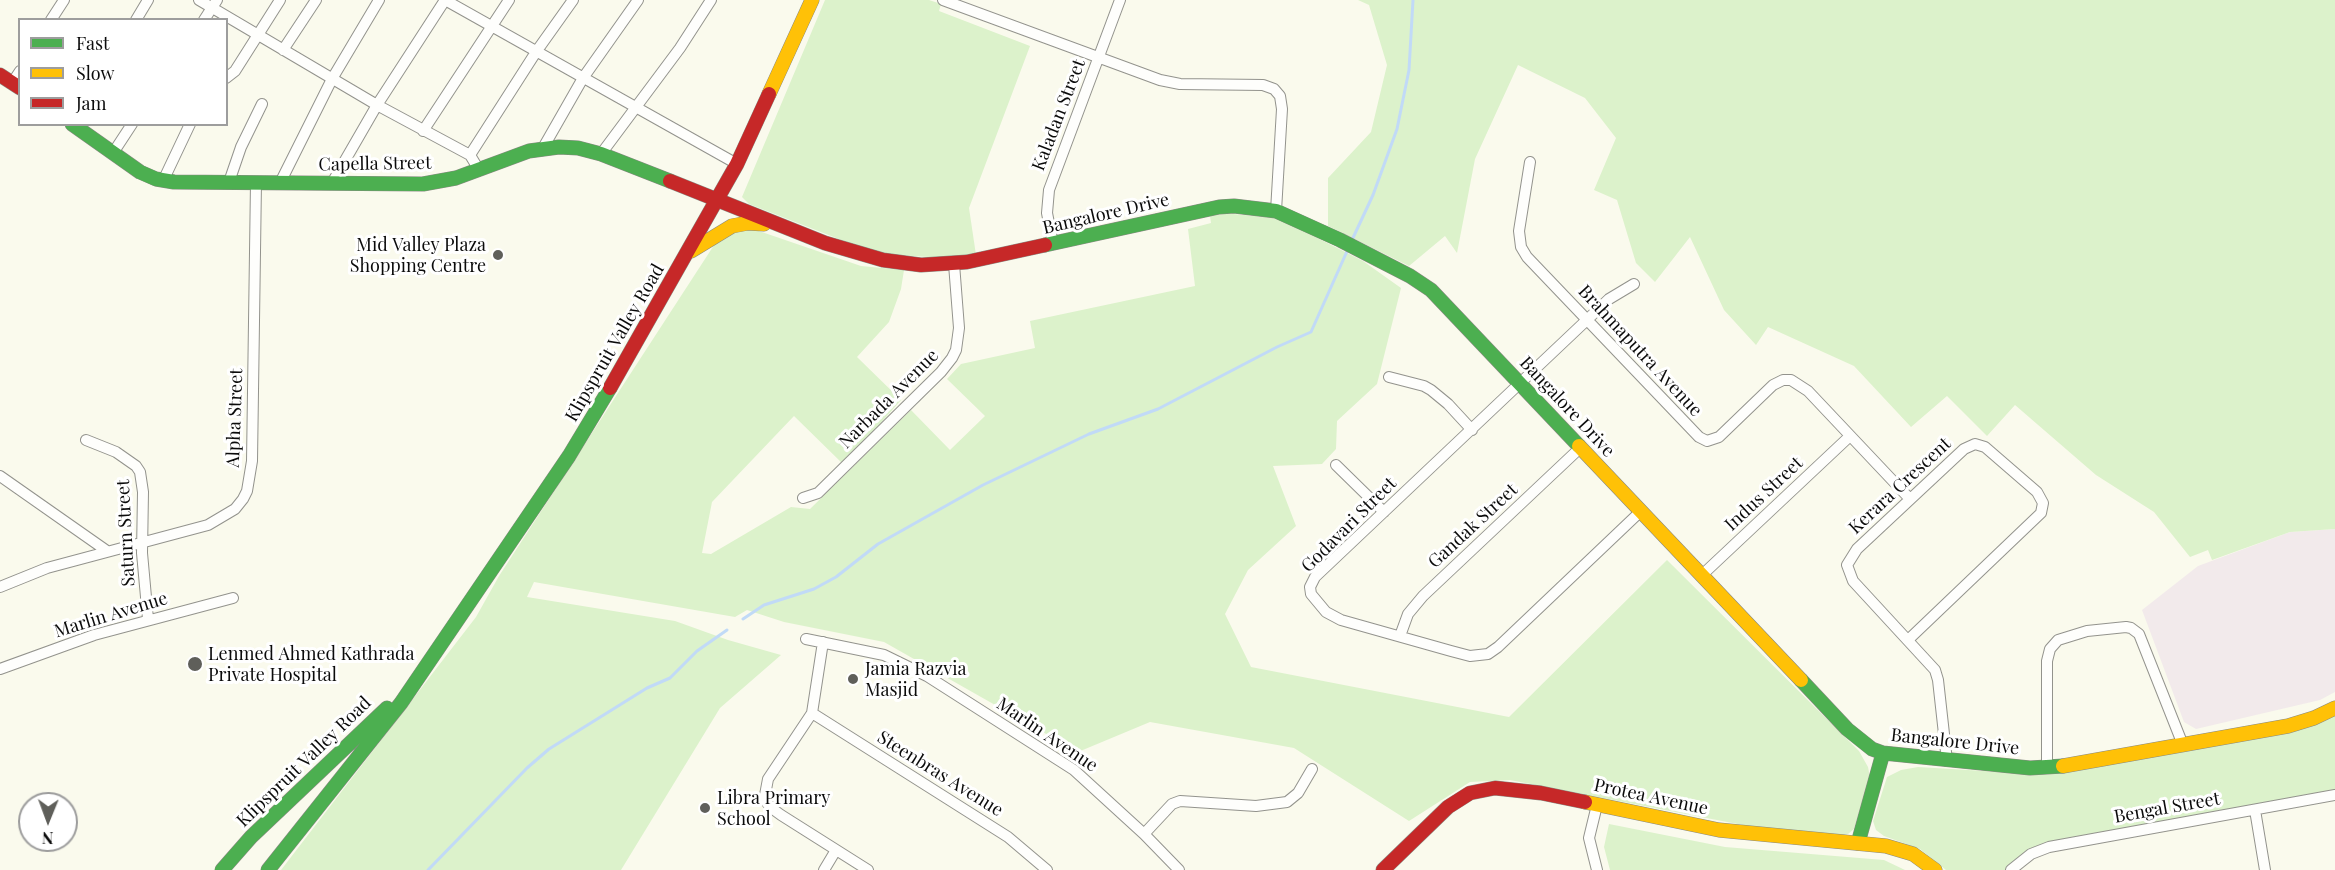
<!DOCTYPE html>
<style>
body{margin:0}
#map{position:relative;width:2335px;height:870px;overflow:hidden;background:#fafaed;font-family:"Playfair Display",serif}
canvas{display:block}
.legend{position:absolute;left:18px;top:18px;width:210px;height:108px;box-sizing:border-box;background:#fff;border:2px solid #9d9d9d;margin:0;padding:8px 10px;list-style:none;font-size:18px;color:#0b0b0b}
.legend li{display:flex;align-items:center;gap:12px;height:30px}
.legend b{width:30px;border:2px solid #9d9d9d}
.north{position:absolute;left:18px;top:792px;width:60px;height:60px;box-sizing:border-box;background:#fff;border:2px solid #9d9d9d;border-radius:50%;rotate:181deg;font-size:16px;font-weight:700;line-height:24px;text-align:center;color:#0b0b0b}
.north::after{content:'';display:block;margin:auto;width:21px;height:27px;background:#5f5f5a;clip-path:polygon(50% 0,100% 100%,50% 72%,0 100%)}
</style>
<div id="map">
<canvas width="2335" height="870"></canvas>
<ul class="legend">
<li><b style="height:8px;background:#4caf50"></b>Fast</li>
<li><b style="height:8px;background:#ffc107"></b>Slow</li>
<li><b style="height:8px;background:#c62828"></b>Jam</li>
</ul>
<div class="north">N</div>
</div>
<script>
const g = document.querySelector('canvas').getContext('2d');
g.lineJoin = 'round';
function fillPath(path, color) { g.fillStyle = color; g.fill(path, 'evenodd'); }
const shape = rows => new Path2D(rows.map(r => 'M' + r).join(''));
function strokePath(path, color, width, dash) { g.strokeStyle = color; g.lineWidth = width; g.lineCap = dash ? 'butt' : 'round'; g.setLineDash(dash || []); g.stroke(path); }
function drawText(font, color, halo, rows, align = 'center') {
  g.font = font + ' "Playfair Display",serif'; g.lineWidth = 6; g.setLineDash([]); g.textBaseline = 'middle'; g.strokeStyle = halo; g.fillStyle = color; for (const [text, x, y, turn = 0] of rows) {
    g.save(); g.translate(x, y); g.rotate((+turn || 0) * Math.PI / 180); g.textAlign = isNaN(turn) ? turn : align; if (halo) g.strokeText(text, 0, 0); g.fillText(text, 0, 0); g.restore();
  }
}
fillPath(shape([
 [2335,529,2335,692,2320,700,2196,729,2184,722,2142,610,2198,566,2290,532]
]), '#f2eaeb');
fillPath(shape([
 [825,0,929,0,941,4,939,11,1030,46,969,208,976,255,944,258,896,255,867,250,749,204,742,197],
 [1358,0,2335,0,2335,529,2290,532,2212,560,2208,550,2190,557,2154,512,2096,475,2015,405,1987,436,1947,396,1911,427,1854,366,1768,327,1756,345,1724,310,1690,237,1655,282,1636,263,1617,200,1594,190,1616,138,1585,98,1518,65,1475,159,1457,253,1445,236,1409,266,1328,226,1328,178,1371,132,1387,65,1369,5],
 [1222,213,1278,218,1363,261,1401,288,1377,384,1337,421,1336,449,1322,464,1273,466,1296,526,1248,570,1225,614,1251,667,1509,717,1667,560,1859,751,1868,767,1870,777,1854,829,1848,834,1838,837,1753,827,1510,780,1470,782,1409,821,1294,748,1150,722,1078,752,884,642,784,622,747,610,735,617,534,582,527,597,675,621,728,640,781,655,720,708,621,870,281,870,476,617,499,576,718,239,735,229,756,230,861,266,904,270,901,289,889,322,857,357,901,400,844,465,794,416,712,502,702,553,711,554,791,507,810,509,911,410,950,450,985,416,947,379,961,364,1035,348,1030,321,1195,286,1188,229,1211,223,1210,216],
 [2335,714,2335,791,2045,843,2025,852,2005,870,1946,870,1920,849,1884,836,1876,830,1873,821,1887,777,1901,770,1918,767,2018,773],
 [1609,824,1725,847,1884,860,1905,870,1610,870,1604,847]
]), '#dcf2cb');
strokePath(shape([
 [1352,240,1373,195,1397,129,1409,70,1413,0],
 [743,619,764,605,814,589,836,577,878,544,983,485,1089,434,1158,409,1277,347,1311,332,1348,249],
 [428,870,527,768,549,749,647,688,670,678,697,651,727,630]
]), '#c1daf7', 3);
const street = shape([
 [199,0,377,105,470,155],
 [445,0,737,164],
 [943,0,1160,80,1180,84,1263,85,1274,89,1280,96,1282,109,1276,211],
 [51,20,64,0],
 [136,20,148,0],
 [204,20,217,0],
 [283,50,316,0],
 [226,78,235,71,280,0],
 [12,83,20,71],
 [423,131,509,0],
 [543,148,583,78,638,0],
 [113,153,132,124],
 [601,154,680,48,711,0],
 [1530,162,1519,231,1521,247,1527,257,1699,437,1707,441,1719,437,1773,385,1783,380,1791,380,1808,391,1910,499],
 [479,170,470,155,536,52,573,0],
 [163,181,190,124],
 [229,182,241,147,262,104],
 [280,183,332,79,379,0],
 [332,183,377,105,445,0],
 [1053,244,1047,213,1049,190,1120,0],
 [1634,284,1609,299,1315,577,1310,587,1311,594,1326,612,1341,620,1451,651,1470,656,1488,654,1498,647,1641,511],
 [1389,377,1424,386,1431,390,1448,404,1472,430],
 [86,440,116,452,136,466,140,472,143,492,142,553,148,619],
 [1336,465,1384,512],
 [0,476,107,551],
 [803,498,818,493,941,372,952,358,956,350,959,328,954,264],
 [1701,576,1850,436],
 [0,587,47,568,208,525,235,509,243,499,247,491,252,461,256,182],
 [1400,636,1408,614,1423,596,1580,448],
 [806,639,884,655,927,676,1074,770,1144,834,1179,870],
 [1908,640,2041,513,2043,503,2037,492,1985,447,1975,444,1964,449,1857,549,1847,565,1853,581,1935,670,1938,680,1947,761],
 [823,642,812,713,768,779,765,795,766,801,770,807,781,815,868,870],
 [0,669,94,635,233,598],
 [812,713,1008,837,1047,870],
 [2047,768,2047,661,2050,649,2058,640,2087,631,2126,627,2131,628,2139,634,2183,745],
 [2255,810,2265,870],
 [1144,834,1172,804,1180,801,1256,806,1287,802,1298,793,1312,769],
 [824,870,836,850],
 [1597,870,1589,838,1597,805],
 [2011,870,2031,854,2049,847,2335,795]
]);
const fast = shape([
 [72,124,140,172,156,179,174,182,423,184,456,178,529,151,559,147,578,148,601,154,670,181],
 [1045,245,1219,207,1234,206,1276,211,1340,240,1410,276,1431,290,1579,446],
 [1801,680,1847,729,1872,749,1883,753,2030,768,2063,766],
 [1858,843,1883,753],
 [222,870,251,837,387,708],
 [268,870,401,703,569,456,610,388]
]);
const slow = shape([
 [769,94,812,0],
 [691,251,732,226,748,223,764,224],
 [1579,446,1801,680],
 [2063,766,2288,726,2314,718,2335,708],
 [1585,802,1719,830,1886,846,1913,854,1935,870]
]);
const jam = shape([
 [0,75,20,88],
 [670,181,825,243,883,260,921,265,967,262,1045,245],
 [610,388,737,164,769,94],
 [1383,870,1448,807,1470,793,1495,788,1541,793,1585,802]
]);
strokePath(street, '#93938d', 12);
strokePath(fast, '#898983', 15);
strokePath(slow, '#898983', 15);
strokePath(jam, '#898983', 15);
strokePath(street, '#fefefc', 10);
strokePath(fast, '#4caf50', 14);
strokePath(slow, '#ffc107', 14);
strokePath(jam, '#c62828', 14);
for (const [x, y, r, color] of [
 [498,255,6,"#5f5f5a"],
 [195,664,8,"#5f5f5a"],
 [853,679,6,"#5f5f5a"],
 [705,808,6,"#5f5f5a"]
]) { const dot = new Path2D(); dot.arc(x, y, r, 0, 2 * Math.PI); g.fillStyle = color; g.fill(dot); strokePath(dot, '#fff', 2); }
drawText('18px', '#0b0b0b', '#fff', [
 ["Kaladan Street",1059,115,-69],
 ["Capella Street",375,164,-1],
 ["Bangalore Drive",1106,214,-13],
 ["Klipspruit Valley Road",615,343,-60],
 ["Brahmaputra Avenue",1640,351,47],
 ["Narbada Avenue",889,399,-45],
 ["Bangalore Drive",1567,407,47],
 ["Alpha Street",235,418,-88],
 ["Kerara Crescent",1900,486,-43],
 ["Indus Street",1764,494,-43],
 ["Godavari Street",1349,525,-45],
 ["Gandak Street",1473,526,-43],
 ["Saturn Street",126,533,-93],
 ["Marlin Avenue",111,615,-17],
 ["Marlin Avenue",1047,735,34],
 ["Bangalore Drive",1955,742,6],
 ["Klipspruit Valley Road",304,762,-44],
 ["Steenbras Avenue",940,774,32],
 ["Protea Avenue",1651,797,12],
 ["Bengal Street",2167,808,-10]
]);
drawText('18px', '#0b0b0b', '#fff', [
 ["Mid Valley Plaza",486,245,"right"],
 ["Shopping Centre",486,266,"right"],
 ["Lenmed Ahmed Kathrada",208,654],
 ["Private Hospital",208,675],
 ["Jamia Razvia",865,669],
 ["Masjid",865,690],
 ["Libra Primary",717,798],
 ["School",717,819]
], 'left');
</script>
